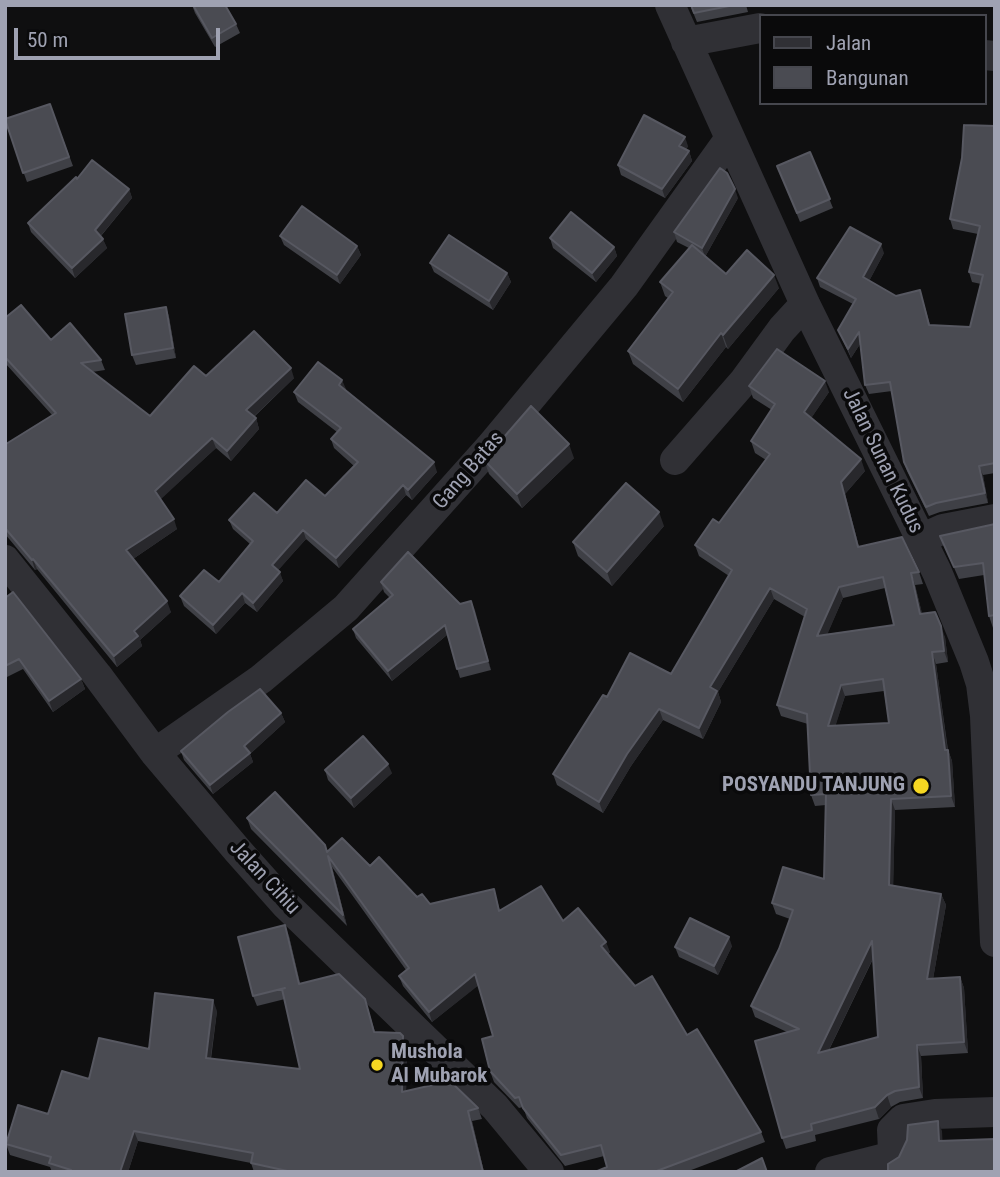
<!DOCTYPE html>
<style>
body{margin:0}
#map{position:relative;width:1000px;height:1177px;overflow:hidden;background:#0f0f10;font-family:"Roboto Condensed",sans-serif}
canvas{display:block}
.frame{position:absolute;inset:0;border:7px solid #9fa2b2;pointer-events:none}
.legend{position:absolute;left:759px;top:14px;width:228px;height:91px;box-sizing:border-box;background:#0a0a0b;border:2px solid #46474e;margin:0;padding:9px 12px;list-style:none;font-size:21px;color:#9fa2b2}
.legend li{display:flex;align-items:center;gap:14px;height:35px}
.legend b{width:35px;border:2px solid #46474e}
.scale{position:absolute;left:14px;top:28px;width:206px;height:32px;box-sizing:border-box;border:4px solid #9fa2b2;border-top:0;padding-left:9px;font-size:21px;line-height:24px;white-space:nowrap;color:#9fa2b2;-webkit-text-stroke:5px #0a0a0b;paint-order:stroke}
</style>
<div id="map">
<canvas width="1000" height="1177"></canvas>
<div class="frame"></div>
<ul class="legend">
<li><b style="height:9px;background:#303035"></b>Jalan</li>
<li><b style="height:19px;background:#4a4b52"></b>Bangunan</li>
</ul>
<div class="scale">50 m</div>
</div>
<script>
const g = document.querySelector('canvas').getContext('2d');
g.lineJoin = 'round';
const shape = rows => new Path2D(rows.map(r => 'M' + r).join(''));
function strokePath(path, color, width, dash) { g.strokeStyle = color; g.lineWidth = width; g.lineCap = dash ? 'butt' : 'round'; g.setLineDash(dash || []); g.stroke(path); }
function fillPath(path, color) { g.fillStyle = color; g.fill(path, 'evenodd'); }
function drawText(font, color, halo, rows, align = 'center') {
  g.font = font + ' "Roboto Condensed",sans-serif'; g.lineWidth = 7; g.setLineDash([]); g.textBaseline = 'middle'; g.strokeStyle = halo; g.fillStyle = color; for (const [text, x, y, turn = 0] of rows) {
    g.save(); g.translate(x, y); g.rotate((+turn || 0) * Math.PI / 180); g.textAlign = isNaN(turn) ? turn : align; if (halo) g.strokeText(text, 0, 0); g.fillText(text, 0, 0); g.restore();
  }
}
strokePath(shape([
 [670,5,805,304,937,572,974,662,981,684,985,716,995,942],
 [686,42,760,28],
 [984,55,995,56],
 [675,460,744,381,782,329,805,304],
 [921,539,943,529,995,519],
 [5,560,97,675,155,753,238,851,286,905,495,1107,549,1172],
 [155,753,261,679,346,608,490,447,624,286,730,138],
 [830,1172,889,1157,893,1151,892,1130,903,1119,935,1114,995,1112]
]), '#303035', 30);
fillPath(shape([
 [192,5,236,24,240,33,215,47,195,13],
 [690,5,746,5,748,12,697,22],
 [50,104,73,166,27,182,5,121],
 [995,126,995,473,983,475,988,503,940,512,929,516,907,471,904,462,892,391,869,394,865,385,860,344,851,358,838,330,853,304,820,287,817,278,884,253,869,281,896,296,923,300,930,325,970,327,981,284,972,282,969,272,978,234,953,229,950,219],
 [688,146,686,150,689,151,692,161,665,198,621,175,618,165],
 [810,152,833,208,800,222,781,175],
 [77,179,129,189,132,198,101,236,107,248,75,278,31,232,28,223],
 [738,198,705,257,726,274,779,288,728,349,726,347,683,402,633,364,628,351,668,298,665,296,660,282,689,248,677,242,674,232],
 [280,236,357,246,361,255,340,284,284,245],
 [550,238,614,247,617,256,596,282,553,248],
 [430,263,507,273,511,282,493,310,434,272],
 [166,307,169,317,176,358,136,365,132,355],
 [5,318,51,340,101,360,105,370,92,372,150,416,206,376,294,378,254,417,256,418,259,429,231,461,216,448,160,499,177,529,133,559,171,612,140,640,142,646,117,667,37,569,35,570,5,534,5,443,6,444,52,415,5,363],
 [342,380,345,390,437,472,412,500,406,495,339,568,306,539,278,570,283,581,257,612,245,603,216,634,184,606,180,596,219,582,250,544,233,529,229,520,277,513,325,496,354,466,334,448,331,439,337,432,298,402,294,392],
 [749,386,829,392,811,418,865,471,845,494,859,547,919,572,923,584,915,585,922,614,945,637,948,662,936,664,948,750,952,761,955,807,895,810,893,886,941,894,946,905,933,979,960,977,964,988,968,1053,921,1056,923,1098,900,1102,891,1107,879,1119,815,1135,816,1141,786,1149,782,1138,787,1032,755,1017,751,1006,779,949,790,919,776,914,772,903,824,879,826,805,815,806,811,795,808,724,781,716,777,705,805,617,774,599,718,692,721,702,703,739,663,720,631,766,603,813,557,785,553,774,607,697,671,674,729,576,699,556,695,545,719,523,766,460,755,453,751,441,772,410,753,398],
 [885,588,894,625,827,634,843,598],
 [884,691,889,723,835,726,845,696],
 [873,959,878,1037,829,1050],
 [574,458,522,508,489,474,484,460],
 [995,524,995,627,993,628,989,616,984,575,959,579,940,536],
 [664,526,612,586,578,556,573,542],
 [381,582,460,604,471,601,491,670,460,678,447,635,392,681,356,638,353,629,390,598,384,592],
 [5,598,81,679,85,689,53,712,23,669,5,678],
 [281,713,285,722,250,754,253,762,213,794,184,760,181,751],
 [325,770,392,773,354,808,328,780],
 [247,818,325,845,328,852,370,866,430,904,494,889,500,911,563,921,610,952,608,954,635,986,687,1035,761,1132,765,1142,686,1172,595,1172,607,1167,604,1156,565,1166,527,1118,523,1107,519,1108,494,1082,490,1071,493,1036,478,985,432,1022,403,986,399,976,406,970,332,867,347,926,251,829],
 [289,936,300,984,365,999,375,1032,407,1046,406,1091,478,1108,482,1119,472,1121,484,1172,254,1172,251,1163,138,1141,128,1172,52,1172,50,1167,10,1155,6,1144,48,1114,89,1079,149,1049,217,1011,211,1059,300,1069,285,999,257,1006,253,996],
 [732,946,718,975,679,957,675,947]
]), '#3f4046');
fillPath(shape([
 [685,137,688,146,683,156,679,146],
 [689,151,692,161,665,198,662,189],
 [129,189,132,198,98,239,95,230],
 [735,189,738,198,705,257,702,248],
 [103,239,107,248,75,278,72,268],
 [881,244,884,253,866,287,863,277],
 [357,246,361,255,340,284,337,275],
 [614,247,617,256,596,282,592,273],
 [507,273,511,282,493,310,489,301],
 [774,275,779,288,728,349,723,335],
 [166,307,169,317,176,358,173,348],
 [859,332,862,341,851,358,848,349],
 [721,333,726,347,683,402,678,389],
 [291,368,294,378,250,420,246,410],
 [342,380,346,389,342,394,339,385],
 [825,381,829,392,808,423,804,412],
 [256,418,259,429,231,461,227,451],
 [212,438,216,448,159,501,155,491],
 [569,444,574,458,522,508,517,494],
 [861,459,865,471,845,494,862,558,858,547,841,482],
 [434,462,437,472,412,500,408,490],
 [979,466,983,475,988,503,985,493],
 [403,485,406,495,339,568,336,558],
 [659,512,664,526,612,586,607,572],
 [174,519,177,529,130,561,126,550],
 [303,530,306,539,275,574,272,565],
 [33,559,37,569,35,570,32,560],
 [280,572,283,581,257,612,253,603],
 [911,573,915,585,925,625,920,614],
 [839,587,843,598,822,647,817,636],
 [770,588,774,599,718,692,721,702,703,739,699,728,710,687],
 [242,593,245,603,216,634,213,625],
 [167,601,171,612,140,640,142,646,117,667,114,656,134,631],
 [471,601,475,610,491,670,488,661],
 [445,625,448,634,392,681,388,671],
 [941,626,945,637,948,662,944,651],
 [932,652,936,664,948,753,948,750,952,761,955,807,951,796],
 [81,679,85,689,53,712,49,701],
 [841,685,845,696,832,737,828,726],
 [659,709,663,720,631,766,603,813,599,802,627,754],
 [281,713,285,722,250,754,253,762,213,794,210,785,244,746],
 [388,764,392,773,354,808,351,798],
 [891,799,895,810,893,897,889,885],
 [328,856,332,867,347,926,343,915],
 [941,894,946,905,931,990,927,979],
 [285,925,289,936,303,995,299,984],
 [729,937,732,946,718,975,714,966],
 [872,941,876,952,822,1064,818,1053],
 [606,942,610,952,605,956,601,946],
 [475,974,479,985,432,1022,429,1012],
 [960,977,964,988,968,1053,964,1042],
 [213,1000,217,1011,209,1069,206,1058],
 [403,1036,407,1046,406,1102,402,1092],
 [917,1045,921,1056,923,1098,919,1087],
 [887,1095,891,1107,879,1119,875,1107],
 [468,1111,472,1121,484,1172,483,1172],
 [938,1121,942,1131,943,1151,939,1141],
 [134,1131,138,1141,128,1172,120,1172]
]), '#28282c');
const building = shape([
 [193,5,225,5,236,24,212,38,193,5],
 [691,5,734,5,694,13,691,5],
 [50,104,69,157,23,173,5,119,50,104],
 [644,115,685,137,679,146,689,151,662,189,618,165,644,115],
 [964,125,995,126,995,463,979,466,985,493,936,503,926,507,904,462,890,382,865,385,859,332,848,349,838,330,856,299,817,278,850,227,881,244,863,277,896,296,920,290,929,325,970,327,983,275,969,272,980,226,950,219,962,158,964,125],
 [810,152,830,199,797,213,777,166,810,152],
 [92,160,129,189,95,230,103,239,72,268,28,223,76,177,77,179,92,160],
 [720,168,727,173,735,189,702,248,674,232,720,168],
 [302,206,357,246,337,275,280,236,302,206],
 [571,212,614,247,592,273,550,238,571,212],
 [449,235,507,273,489,301,430,263,449,235],
 [692,245,726,274,747,250,774,275,723,335,721,333,678,389,628,351,673,292,660,282,692,245],
 [21,305,51,340,70,323,101,360,81,363,150,416,194,366,206,376,254,331,291,368,246,410,256,418,227,451,212,438,155,491,174,519,126,550,167,601,134,631,138,636,114,656,33,559,32,560,5,528,5,443,6,444,56,413,5,357,5,318,21,305],
 [166,307,173,348,132,355,125,314,166,307],
 [777,349,825,381,804,412,861,459,841,482,858,547,902,537,919,572,911,573,920,614,935,612,941,626,944,651,932,652,945,750,948,750,951,796,891,799,889,885,941,894,927,979,960,977,964,1042,917,1045,919,1087,895,1091,887,1095,875,1107,811,1124,812,1130,782,1138,755,1041,799,1029,751,1006,779,949,793,910,772,903,783,867,824,879,826,794,811,795,807,714,777,705,807,609,770,588,710,687,717,691,699,728,659,709,627,754,599,802,553,774,603,695,607,697,630,653,671,674,732,570,695,545,713,519,719,523,770,454,751,441,775,404,749,386,777,349],
 [883,577,894,625,817,636,839,587,883,577],
 [883,679,889,723,828,726,841,685,883,679],
 [872,941,878,1037,818,1053,872,941],
 [318,362,342,380,339,385,434,462,408,490,403,485,336,558,303,530,272,565,280,572,253,603,242,593,213,625,180,596,204,570,219,582,253,541,229,520,254,493,277,513,306,480,325,496,358,462,331,439,341,428,294,392,318,362],
 [531,406,569,444,517,494,484,460,531,406],
 [626,483,659,512,607,572,573,542,626,483],
 [995,524,995,615,989,616,983,563,954,567,940,536,995,524],
 [408,552,460,604,471,601,488,661,457,669,445,625,388,671,353,629,393,595,381,582,408,552],
 [13,592,81,679,49,701,19,659,5,666,5,598,13,592],
 [260,689,281,713,244,746,250,753,210,785,181,751,228,712,260,689],
 [363,736,388,764,351,798,325,770,363,736],
 [275,792,325,845,327,852,342,838,370,866,379,857,417,897,422,894,430,904,494,889,499,911,541,886,563,921,578,908,606,942,601,946,635,986,652,976,687,1035,697,1029,761,1132,654,1172,595,1172,607,1167,601,1145,561,1155,523,1108,519,1097,515,1098,490,1071,482,1039,493,1036,475,974,429,1012,399,976,409,968,328,856,343,915,247,818,275,792],
 [690,918,729,937,714,966,675,947,690,918],
 [285,925,299,984,339,974,365,999,374,1032,400,1033,403,1036,402,1092,450,1081,478,1108,468,1111,483,1172,292,1172,251,1163,253,1153,134,1131,120,1172,70,1172,71,1170,49,1163,51,1157,6,1144,18,1105,48,1114,62,1071,89,1079,99,1038,149,1049,155,993,213,1000,206,1058,300,1069,282,989,285,988,253,996,238,937,285,925],
 [938,1121,939,1141,995,1139,995,1172,888,1172,888,1164,899,1157,907,1140,908,1125,938,1121],
 [762,1158,767,1172,735,1172,762,1158]
]);
fillPath(building, '#4a4b52');
strokePath(building, '#575861', 2);
for (const [x, y, r, color] of [
 [921,786,9,"#f6d722"],
 [377,1065,7,"#f6d722"]
]) { const dot = new Path2D(); dot.arc(x, y, r, 0, 2 * Math.PI); g.fillStyle = color; g.fill(dot); strokePath(dot, '#0a0a0b', 2.5); }
drawText('21px', '#9fa2b2', '#0a0a0b', [
 ["Jalan Sunan Kudus",882,461,64],
 ["Gang Batas",469,471,-49],
 ["Jalan Cihiu",264,878,47]
]);
drawText('bold 21px', '#9fa2b2', '#0a0a0b', [
 ["POSYANDU TANJUNG",905,786],
 ["Mushola",391,1053,"left"],
 ["Al Mubarok",391,1077,"left"]
], 'right');
</script>
